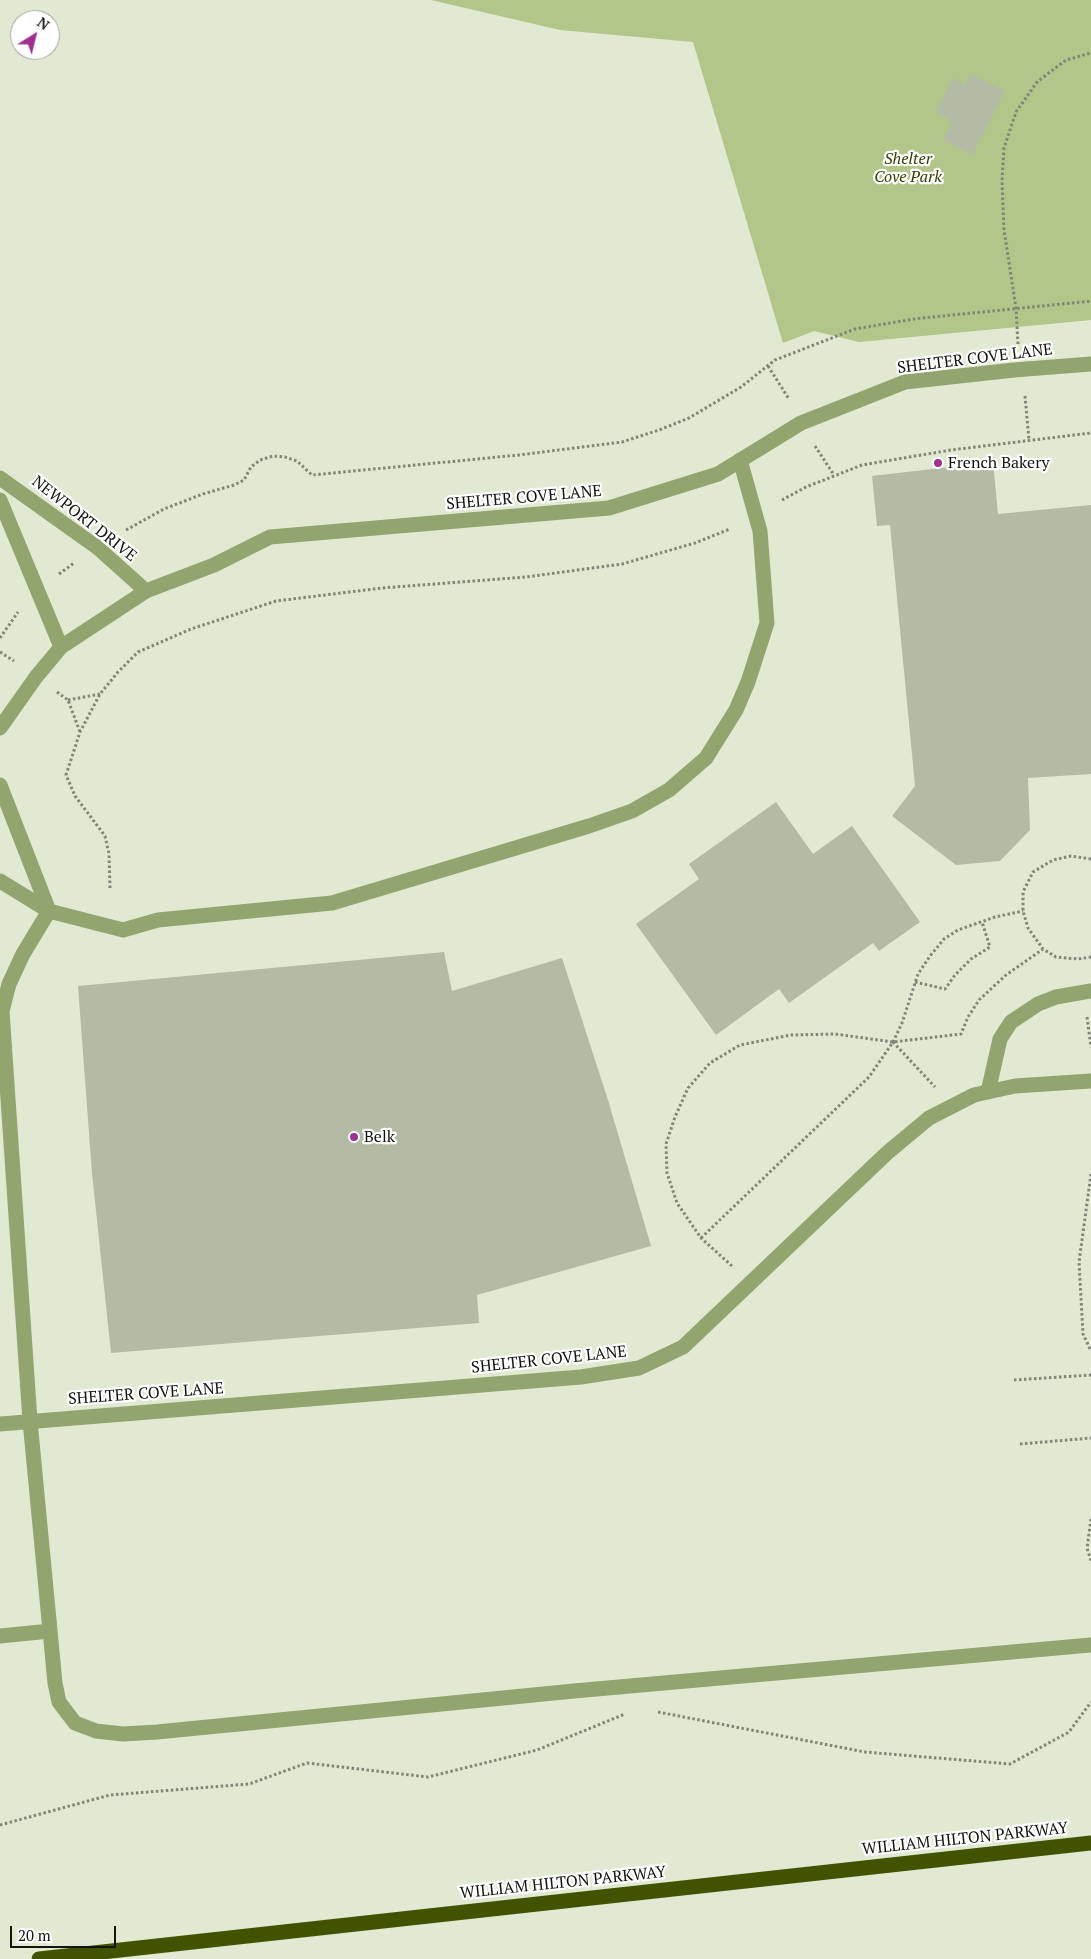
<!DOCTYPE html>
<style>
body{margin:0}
#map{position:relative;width:1091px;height:1959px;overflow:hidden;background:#e1e9d3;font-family:"PT Serif",serif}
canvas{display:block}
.north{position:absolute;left:10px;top:10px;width:50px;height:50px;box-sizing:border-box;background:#fff;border:1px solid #a0a19f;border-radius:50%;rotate:36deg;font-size:14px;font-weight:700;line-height:20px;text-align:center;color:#12150e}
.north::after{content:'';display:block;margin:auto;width:18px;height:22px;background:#9e3090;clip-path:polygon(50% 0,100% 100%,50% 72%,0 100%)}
.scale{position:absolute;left:10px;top:1926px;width:106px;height:22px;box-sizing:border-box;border:2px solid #12150e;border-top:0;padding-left:6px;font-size:15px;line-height:18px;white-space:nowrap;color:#12150e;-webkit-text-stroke:4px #fff;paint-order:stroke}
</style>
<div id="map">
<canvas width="1091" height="1959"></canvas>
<div class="north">N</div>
<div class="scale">20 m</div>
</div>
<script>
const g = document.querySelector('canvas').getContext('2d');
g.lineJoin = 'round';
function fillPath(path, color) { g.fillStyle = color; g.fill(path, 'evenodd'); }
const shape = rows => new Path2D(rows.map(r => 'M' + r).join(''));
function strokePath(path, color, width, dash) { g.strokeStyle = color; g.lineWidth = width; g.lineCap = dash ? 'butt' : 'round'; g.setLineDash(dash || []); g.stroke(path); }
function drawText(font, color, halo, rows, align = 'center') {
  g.font = font + ' "PT Serif",serif'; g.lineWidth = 4.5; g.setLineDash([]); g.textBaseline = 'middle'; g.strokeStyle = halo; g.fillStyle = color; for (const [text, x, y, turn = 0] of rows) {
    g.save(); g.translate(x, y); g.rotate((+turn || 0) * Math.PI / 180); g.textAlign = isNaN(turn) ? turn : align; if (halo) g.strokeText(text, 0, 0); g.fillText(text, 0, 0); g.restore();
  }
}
fillPath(shape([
 [431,0,1091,0,1091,320,859,342,814,331,783,343,693,42,560,30]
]), '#b1c688');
fillPath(shape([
 [970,74,1005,91,972,155,943,140,953,121,935,112,953,78,965,85],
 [993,462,998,514,1091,505,1091,774,1028,778,1030,830,1000,861,956,865,892,816,915,786,890,525,877,526,872,476],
 [776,802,813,854,852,826,920,922,879,951,873,943,789,1003,779,989,716,1035,636,924,699,879,689,864],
 [444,952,452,991,562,958,608,1100,651,1246,477,1295,479,1323,111,1353,92,1173,78,986]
]), '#b3bba6');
strokePath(shape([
 [1018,344,1016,308,1004,230,1002,181,1004,148,1016,112,1037,82,1066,60,1091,53],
 [768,366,789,399],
 [1025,396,1029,440],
 [815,446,834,475],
 [782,500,806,487,862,465,951,450,1091,433],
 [126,530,164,509,203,494,234,485,244,480,251,467,260,460,273,456,285,457,297,461,312,475,519,455,622,442,659,430,689,418,741,387,775,360,855,329,914,319,1091,301],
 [59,574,74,563],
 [0,638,18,612],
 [0,652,14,661],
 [57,692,68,700,80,732],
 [68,700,100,694],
 [1091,859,1071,856,1053,860,1033,872,1023,892,1023,911,1028,928,1043,949,1056,957,1078,959,1091,957],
 [110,888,109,854,105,836,75,796,66,775,80,732,100,694,118,672,138,652,191,629,276,601,382,588,526,577,622,564,695,543,730,529],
 [915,982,945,989,955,975,971,959,990,947,982,922],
 [1087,1017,1091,1047],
 [893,1042,935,1087],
 [1091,1174,1079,1262,1083,1334,1091,1351],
 [701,1238,869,1077,893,1042,902,1023,918,974,930,956,944,939,958,930,995,917,1023,911],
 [732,1266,701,1238,677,1203,667,1173,666,1144,675,1117,688,1088,710,1063,740,1045,791,1035,835,1034,893,1042,961,1034,968,1017,979,1000,1006,975,1043,949],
 [1014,1380,1091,1375],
 [1020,1444,1091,1438],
 [1091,1519,1087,1548,1091,1561],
 [658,1712,865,1752,1010,1764,1069,1732,1091,1702],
 [0,1825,110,1795,249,1784,307,1763,428,1777,537,1750,625,1714]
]), '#808677', 3, [2.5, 2.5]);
strokePath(shape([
 [740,460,760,531,767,623,748,682,736,710,706,758,669,790,632,811,589,826,332,903,158,920,123,930,49,911,23,954,9,984,2,1011,30,1421,55,1683,59,1702,75,1723,96,1731,123,1734,157,1732,574,1691,1091,1645],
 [0,478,98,548,146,591],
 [0,500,61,647],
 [0,728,36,677,61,647,146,591,214,565,270,537,609,508,718,474,801,423,905,382,1014,370,1091,364],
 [0,785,49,911],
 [0,881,49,911],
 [988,1092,1000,1039,1011,1022,1038,1004,1056,997,1091,991],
 [0,1424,581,1377,639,1368,683,1347,887,1153,929,1118,974,1095,1015,1086,1091,1081],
 [0,1636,50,1631]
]), '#92a56e', 15);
strokePath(shape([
 [39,1959,1091,1843]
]), '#405400', 15);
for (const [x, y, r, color] of [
 [938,463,5,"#9e3090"],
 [354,1137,5,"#9e3090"]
]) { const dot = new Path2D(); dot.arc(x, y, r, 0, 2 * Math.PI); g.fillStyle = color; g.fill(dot); strokePath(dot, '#fff', 2); }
drawText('italic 16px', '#324201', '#fff', [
 ["Shelter",908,159],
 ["Cove Park",908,177]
]);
drawText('16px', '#12150e', '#fff', [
 ["SHELTER COVE LANE",975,359,-7],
 ["SHELTER COVE LANE",524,498,-5],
 ["NEWPORT DRIVE",84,519,38],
 ["SHELTER COVE LANE",549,1360,-6],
 ["SHELTER COVE LANE",146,1394,-4],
 ["WILLIAM HILTON PARKWAY",965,1839,-6],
 ["WILLIAM HILTON PARKWAY",563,1883,-6]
]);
drawText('16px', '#12150e', '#fff', [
 ["French Bakery",948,463],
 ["Belk",364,1137]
], 'left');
</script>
